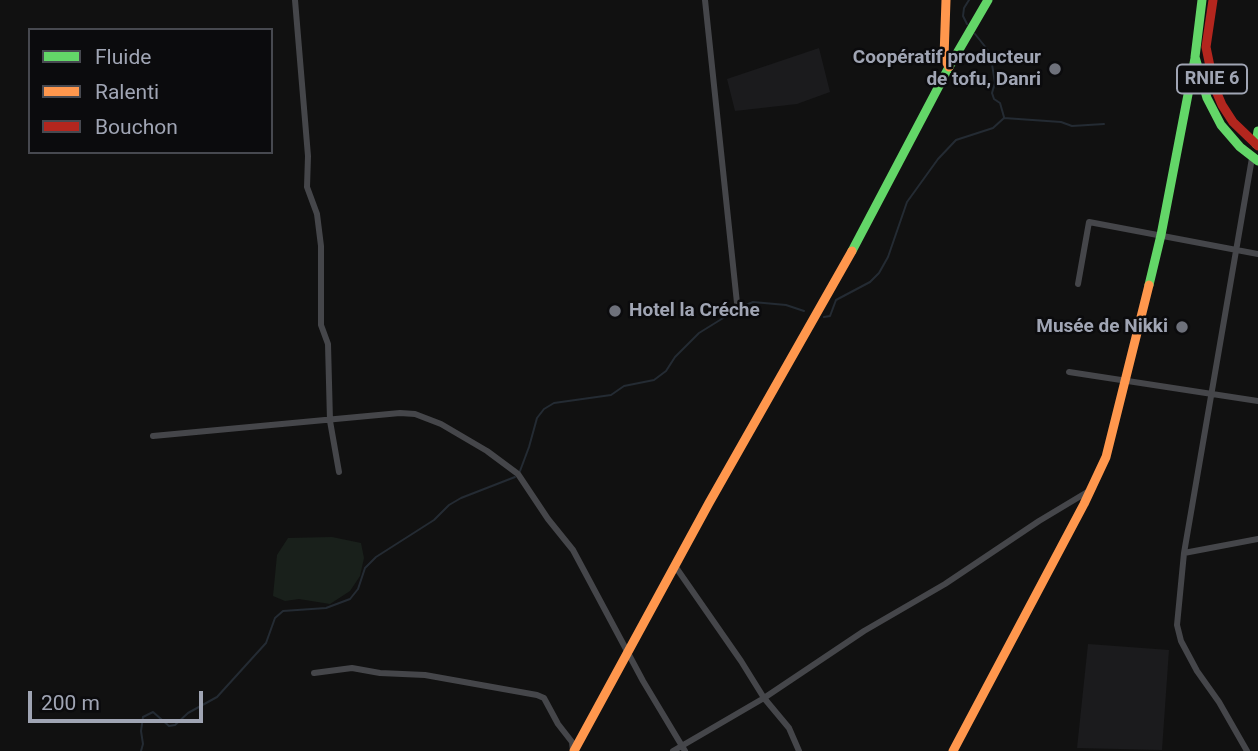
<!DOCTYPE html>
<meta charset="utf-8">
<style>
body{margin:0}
#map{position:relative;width:1258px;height:751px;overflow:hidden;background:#111;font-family:Roboto,sans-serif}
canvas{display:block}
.legend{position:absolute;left:28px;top:28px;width:245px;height:126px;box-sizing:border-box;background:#0b0b0d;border:2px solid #474950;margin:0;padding:9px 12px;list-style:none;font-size:21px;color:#a0a5b4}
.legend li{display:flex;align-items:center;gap:14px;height:35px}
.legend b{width:35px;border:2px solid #474950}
.scale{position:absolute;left:28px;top:691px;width:175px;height:32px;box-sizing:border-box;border:4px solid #a0a5b4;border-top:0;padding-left:9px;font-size:21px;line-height:24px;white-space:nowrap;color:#a0a5b4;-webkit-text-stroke:5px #0b0b0d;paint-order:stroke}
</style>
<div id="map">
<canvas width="1258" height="751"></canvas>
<ul class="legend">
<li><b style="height:9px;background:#63d668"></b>Fluide</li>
<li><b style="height:9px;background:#ff974d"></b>Ralenti</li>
<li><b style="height:9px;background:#b3261e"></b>Bouchon</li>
</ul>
<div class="scale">200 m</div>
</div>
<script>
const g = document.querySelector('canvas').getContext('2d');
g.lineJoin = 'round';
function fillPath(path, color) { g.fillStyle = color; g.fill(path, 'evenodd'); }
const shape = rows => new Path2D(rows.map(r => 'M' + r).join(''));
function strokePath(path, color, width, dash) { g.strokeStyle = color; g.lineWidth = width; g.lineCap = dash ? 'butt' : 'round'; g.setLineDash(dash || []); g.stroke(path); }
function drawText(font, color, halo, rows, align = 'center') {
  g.font = font + ' Roboto,sans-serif'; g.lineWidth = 5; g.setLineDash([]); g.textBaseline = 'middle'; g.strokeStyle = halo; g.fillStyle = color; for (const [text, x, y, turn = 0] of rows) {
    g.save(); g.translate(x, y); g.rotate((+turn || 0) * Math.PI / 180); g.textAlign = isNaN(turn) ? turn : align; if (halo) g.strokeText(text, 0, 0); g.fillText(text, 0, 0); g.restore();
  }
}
fillPath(shape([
 [819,48,830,92,797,104,735,111,727,79],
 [1088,644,1169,650,1162,750,1077,748]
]), '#1b1b1d');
fillPath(shape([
 [332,537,361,543,364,558,360,576,350,591,330,604,299,599,285,601,273,596,277,555,288,538]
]), '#19201b');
strokePath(shape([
 [967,24,963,16,964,8,969,0],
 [975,34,987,49,991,58,995,83,992,93,994,99,1000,103,1004,117],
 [824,317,830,316,836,300,870,282,879,273,888,257,907,202,938,159,956,140,993,128,1004,118,1061,122,1072,126,1104,124],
 [520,471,529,447,537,418,544,409,554,403,611,395,624,386,654,380,666,371,675,357,699,333,741,307,753,302,786,305,804,311],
 [141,751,143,744,141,731,143,717,153,712,169,726,175,725,188,713,217,697,266,643,275,618,283,611,326,608,350,599,358,589,365,568,376,557,434,520,449,505,461,498,515,477]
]), '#242b33', 2);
strokePath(shape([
 [295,0,308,156,307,187,317,214,321,246,321,325,328,344,330,421,339,472],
 [705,0,737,303],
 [1078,284,1089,222,1258,254],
 [1069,372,1258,401],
 [153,436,400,413,415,414,441,424,487,451,518,474,548,519,573,550,643,681,685,751],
 [1184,553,1258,539],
 [675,566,741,661,764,698,789,728,799,751],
 [314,673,352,668,380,673,425,675,537,695,544,698,558,724,572,742,573,751],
 [673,751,764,698,864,631,945,584,1039,521,1089,491],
 [1247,751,1219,702,1197,671,1181,641,1177,625,1184,553,1252,158]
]), '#45464a', 6);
strokePath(shape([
 [1202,0,1195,57,1207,98,1221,125,1240,147,1258,161],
 [1256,144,1258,131],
 [852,251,949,67,988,0],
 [1149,285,1161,235,1195,58]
]), '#63d668', 9);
strokePath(shape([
 [946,0,944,57,949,67],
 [574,751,709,503,852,251],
 [953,751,1084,504,1106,457,1149,285]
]), '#ff974d', 9);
strokePath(shape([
 [1213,0,1206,47,1214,86,1222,105,1233,122,1258,146]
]), '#b3261e', 9);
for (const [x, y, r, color] of [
 [1055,69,7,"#6e717b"],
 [615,311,7,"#6e717b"],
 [1182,327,7,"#6e717b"]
]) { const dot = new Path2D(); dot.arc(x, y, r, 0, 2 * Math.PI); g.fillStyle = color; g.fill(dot); strokePath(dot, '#0b0b0d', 2.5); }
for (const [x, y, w] of [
 [1212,79,70]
]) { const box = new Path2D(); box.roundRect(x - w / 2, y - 14.5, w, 29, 5); g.fillStyle = '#0b0b0d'; g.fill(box); strokePath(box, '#a0a5b4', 2); }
drawText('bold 18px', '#a0a5b4', null, [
 ["RNIE 6",1212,79]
]);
drawText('bold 19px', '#a0a5b4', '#0b0b0d', [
 ["Coopératif producteur",1041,58],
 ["de tofu, Danri",1041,80],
 ["Hotel la Créche",629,311,"left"],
 ["Musée de Nikki",1168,327]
], 'right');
</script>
